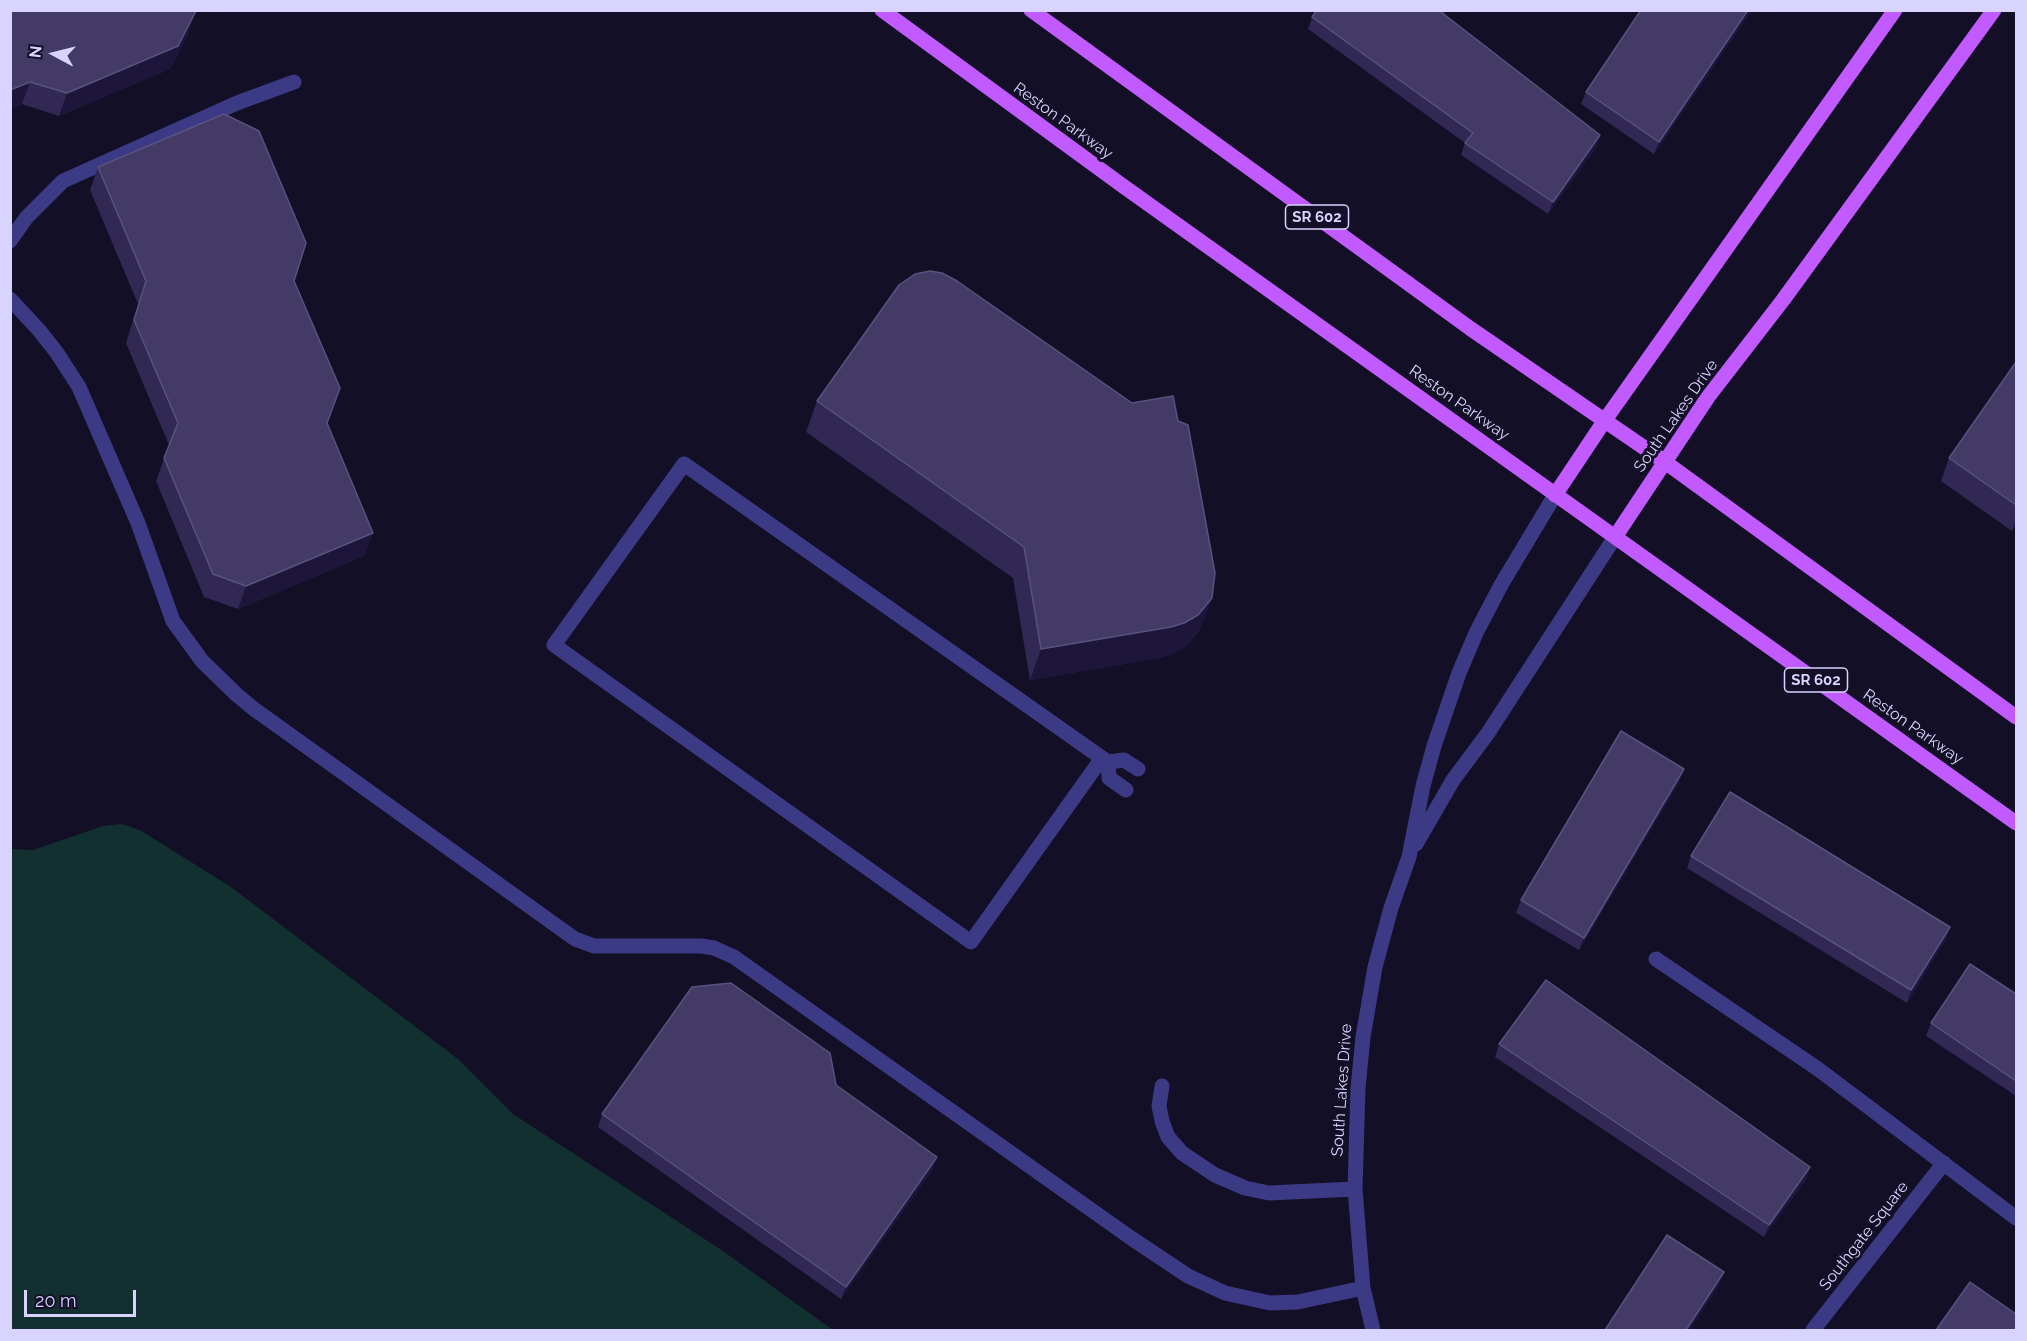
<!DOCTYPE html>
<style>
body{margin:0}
#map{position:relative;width:2027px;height:1341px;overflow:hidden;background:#130f26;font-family:Raleway,sans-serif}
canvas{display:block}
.frame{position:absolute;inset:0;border:12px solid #d9d4ff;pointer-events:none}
.north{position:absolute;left:24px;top:24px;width:60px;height:60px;-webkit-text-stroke:4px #130f26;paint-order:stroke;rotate:277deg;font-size:16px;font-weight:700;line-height:24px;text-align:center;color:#d9d4ff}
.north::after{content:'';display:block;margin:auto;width:21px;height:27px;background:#d9d4ff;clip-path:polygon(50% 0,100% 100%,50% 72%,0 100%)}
.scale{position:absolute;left:24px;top:1290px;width:112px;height:27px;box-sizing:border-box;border:3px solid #d9d4ff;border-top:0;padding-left:8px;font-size:18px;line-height:21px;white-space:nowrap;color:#d9d4ff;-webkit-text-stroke:4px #130f26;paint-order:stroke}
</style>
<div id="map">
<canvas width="2027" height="1341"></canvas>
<div class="frame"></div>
<div class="north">N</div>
<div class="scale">20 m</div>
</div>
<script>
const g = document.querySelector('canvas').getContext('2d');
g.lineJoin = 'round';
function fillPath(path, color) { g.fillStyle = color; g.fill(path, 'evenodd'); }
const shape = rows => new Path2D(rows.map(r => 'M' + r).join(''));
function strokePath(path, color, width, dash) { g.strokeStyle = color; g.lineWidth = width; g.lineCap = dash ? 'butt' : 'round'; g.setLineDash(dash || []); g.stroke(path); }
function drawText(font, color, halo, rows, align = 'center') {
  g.font = font + ' Raleway,sans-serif'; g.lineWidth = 6; g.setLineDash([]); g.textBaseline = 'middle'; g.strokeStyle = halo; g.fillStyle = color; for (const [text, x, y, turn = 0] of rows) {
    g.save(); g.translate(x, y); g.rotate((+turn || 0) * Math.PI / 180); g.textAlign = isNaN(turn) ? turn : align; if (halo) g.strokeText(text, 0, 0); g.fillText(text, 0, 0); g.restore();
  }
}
fillPath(shape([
 [122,824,140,830,231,887,458,1059,513,1114,723,1251,833,1330,11,1330,11,849,33,850,103,826]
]), '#12302f');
strokePath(shape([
 [10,241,26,218,63,181,237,103,294,82],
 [10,299,39,330,57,353,79,387,138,523,173,621,202,661,237,695,254,709,575,939,594,946,701,946,714,948,734,957,1131,1238,1188,1276,1225,1293,1270,1303,1298,1302,1363,1288],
 [1102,758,971,942,554,645,684,464,1102,758,1108,762,1124,760,1138,769],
 [1108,762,1109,778,1126,790],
 [1416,844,1453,780,1488,733,1615,537],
 [1656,959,1818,1069,2016,1218],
 [1162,1086,1159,1106,1162,1121,1168,1137,1182,1153,1215,1175,1245,1188,1269,1193,1355,1189],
 [1373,1330,1363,1288,1355,1189,1358,1088,1363,1037,1375,967,1391,908,1409,857,1423,786,1434,746,1459,673,1476,633,1501,585,1555,495],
 [1813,1330,1944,1163]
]), '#3d3a85', 15);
strokePath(shape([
 [882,10,1123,186,2016,823],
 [1031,10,1471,329,1665,462,2016,717],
 [1555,495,1605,420,1895,10],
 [1615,537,1708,397,1783,300,1994,10]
]), '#c25bff', 15);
fillPath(shape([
 [10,10,188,34,170,69,59,116,22,104,10,109],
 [1314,10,1446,10,1444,14,1600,135,1596,148,1548,214,1461,155,1465,143,1308,29,1312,17,1316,12],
 [1752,10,1654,154,1581,104,1586,92],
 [98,167,294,281,327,424,373,533,364,556,238,609,204,597,156,481,169,445,126,343,138,304,90,190],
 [2016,362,2016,525,2012,531,1941,481,1949,458],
 [817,401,1212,598,1200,629,1187,646,1172,654,1160,658,1030,680,1013,578,806,432],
 [1680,781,1579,950,1516,913,1521,900],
 [1691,856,1950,927,1946,939,1907,1003,1687,868],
 [2016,994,2016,1096,1926,1036,1931,1023],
 [1499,1044,1810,1167,1806,1180,1764,1237,1495,1057],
 [836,1085,933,1169,841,1299,598,1127,602,1114]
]), '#312854');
fillPath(shape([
 [1748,10,1752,10,1654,154,1659,142],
 [196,11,188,34,170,69,59,116,67,93],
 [30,82,22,104,10,109,10,90],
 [1600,135,1596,148,1548,214,1553,202],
 [2016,520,2016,525,2012,531],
 [373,533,364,556,238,609,246,586],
 [1212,598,1200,629,1187,646,1172,654,1160,658,1030,680,1041,649],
 [1684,769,1680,781,1579,950,1584,938],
 [1950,927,1946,939,1907,1003,1911,990],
 [937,1157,933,1169,841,1299,846,1287],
 [1810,1167,1806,1180,1764,1237,1769,1225],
 [1724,1272,1720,1284,1690,1330,1686,1330]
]), '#1d163a');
const building = shape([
 [10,10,196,10,196,11,178,46,67,93,30,82,10,90,10,10],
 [1317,10,1442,10,1441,12,1600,135,1553,202,1465,143,1473,133,1312,17,1317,10],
 [1641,10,1748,10,1659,142,1586,92,1641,10],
 [224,114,259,131,306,243,294,281,340,388,327,423,373,533,246,586,213,574,164,458,178,423,134,320,146,281,98,167,224,114],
 [930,271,942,273,957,281,1132,403,1173,396,1178,421,1188,425,1215,573,1212,598,1198,615,1184,623,1171,627,1041,649,1024,547,817,401,899,285,915,274,930,271],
 [2016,362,2016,505,1949,458,2016,362],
 [1621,731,1684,769,1584,938,1521,900,1621,731],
 [1730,792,1950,927,1911,990,1691,856,1730,792],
 [1970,964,2016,994,2016,1081,1931,1023,1970,964],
 [1546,980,1810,1167,1769,1225,1499,1044,1546,980],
 [731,983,830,1053,836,1085,937,1157,846,1287,602,1114,692,987,731,983],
 [1667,1235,1724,1272,1686,1330,1605,1330,1667,1235],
 [1970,1282,2016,1314,2016,1330,1936,1330,1970,1282]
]);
fillPath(building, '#433a66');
strokePath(building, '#5a527e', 1.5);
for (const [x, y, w] of [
 [1317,217,63],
 [1816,680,63]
]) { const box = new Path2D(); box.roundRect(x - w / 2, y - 12, w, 24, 4.5); g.fillStyle = '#130f26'; g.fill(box); strokePath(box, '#d9d4ff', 1.5); }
drawText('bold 15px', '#d9d4ff', null, [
 ["SR 602",1317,217],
 ["SR 602",1816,680]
]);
drawText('16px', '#d9d4ff', '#130f26', [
 ["Reston Parkway",1063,121,36],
 ["Reston Parkway",1459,403,35],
 ["South Lakes Drive",1676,416,-55],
 ["Reston Parkway",1913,727,35],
 ["South Lakes Drive",1342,1090,-86],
 ["Southgate Square",1864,1236,-52]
]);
</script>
